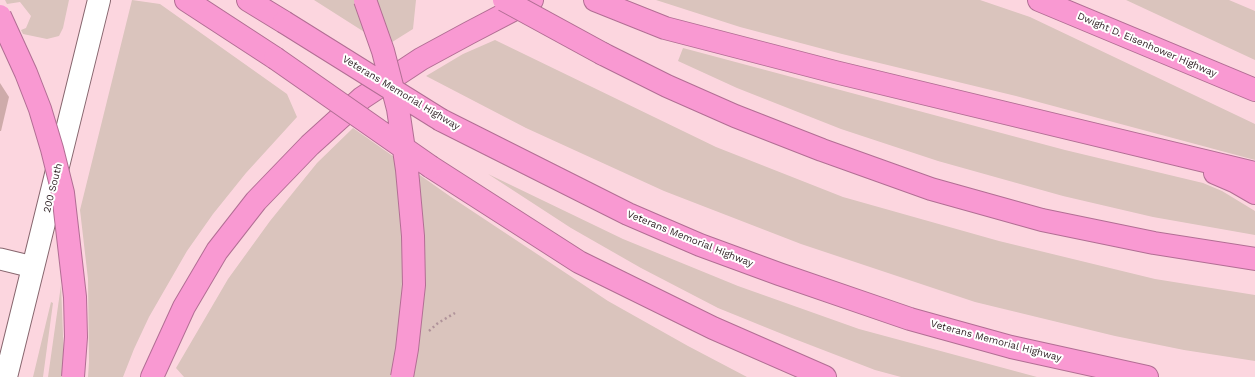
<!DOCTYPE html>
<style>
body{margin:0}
canvas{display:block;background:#fcd6df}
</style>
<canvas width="1255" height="377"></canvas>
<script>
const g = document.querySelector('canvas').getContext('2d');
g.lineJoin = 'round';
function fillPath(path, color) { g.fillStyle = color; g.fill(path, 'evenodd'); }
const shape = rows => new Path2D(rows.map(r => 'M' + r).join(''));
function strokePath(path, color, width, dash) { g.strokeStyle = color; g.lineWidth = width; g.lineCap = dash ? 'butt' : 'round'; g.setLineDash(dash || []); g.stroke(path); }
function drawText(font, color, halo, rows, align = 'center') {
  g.font = font + ' "Work Sans",sans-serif'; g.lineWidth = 4; g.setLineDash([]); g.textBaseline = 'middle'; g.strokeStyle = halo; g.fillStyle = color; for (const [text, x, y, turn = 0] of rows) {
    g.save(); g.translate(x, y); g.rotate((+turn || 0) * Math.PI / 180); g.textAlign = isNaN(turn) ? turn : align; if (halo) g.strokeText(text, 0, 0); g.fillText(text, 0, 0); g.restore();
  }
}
fillPath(shape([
 [5,0,69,0,63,28,59,36,47,39,23,34,21,30,26,28,31,16,20,2,7,4],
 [132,0,160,4,287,94,297,117,246,173,213,214,187,251,149,317,134,349,123,377,88,377,89,362,88,279,80,210],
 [314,0,416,0,413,29,389,44,369,35],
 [656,0,980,0,1030,17,1255,124,1255,160,1016,96,842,54,740,27],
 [1126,0,1229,0,1255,11,1255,60],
 [495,40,716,147,843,197,999,241,1155,279,1255,295,1255,361,1184,350,1115,336,975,302,801,244,664,191,526,128,426,76,463,54],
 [683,48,1065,150,1203,183,1222,191,1255,211,1255,235,1153,217,1063,196,938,161,841,129,737,88,678,61],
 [353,128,451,197,608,301,688,346,747,377,184,377,176,368,228,279,270,221,317,163],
 [488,174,623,239,738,286,859,329,1037,377,901,377,875,370,792,338,718,308,641,268,571,228],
 [61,285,64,360,62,377,48,377],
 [51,302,53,303,43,377,33,377]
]), '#dac4bd');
fillPath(shape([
 [0,83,9,97,1,131,0,131]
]), '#ceabaa');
const street = shape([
 [0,259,33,267]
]);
const secondary = shape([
 [6,377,99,0]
]);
const highway = shape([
 [186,0,275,58],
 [248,0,284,22],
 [595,0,665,28,835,72,1255,173],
 [1039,0,1255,90],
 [603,54,667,86,735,116,822,150,931,189,1042,220,1154,243,1255,259],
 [441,120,628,214,700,245,779,274,910,319,1011,347,1147,377],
 [431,167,579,262,713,328,825,377],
 [1215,173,1236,182,1255,193],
 [152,377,184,307,217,251,256,201,310,145,362,98,421,59,469,33,532,0]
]);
strokePath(street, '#87666e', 23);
strokePath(secondary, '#87666e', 24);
strokePath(highway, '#b26e94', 24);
strokePath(shape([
 [429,331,438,323,455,313]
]), '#b0939a', 2.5, [2, 3]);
strokePath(street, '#fff', 21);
strokePath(secondary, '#fff', 22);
strokePath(highway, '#f999d2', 22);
const highwayBridge = shape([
 [365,0,383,51,398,109,407,170,413,236,414,285,407,349,402,377],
 [504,0,603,54],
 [0,16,26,73,40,109,52,149,63,193,75,297,76,337,73,377],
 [284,22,441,120],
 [275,58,431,167]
]);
strokePath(highwayBridge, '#b26e94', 24, []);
strokePath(highwayBridge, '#f999d2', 22);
drawText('10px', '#2d1f22', '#fff', [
 ["Dwight D. Eisenhower Highway",1147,45,23],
 ["Veterans Memorial Highway",401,93,31],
 ["200 South",53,188,-76],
 ["Veterans Memorial Highway",690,239,22],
 ["Veterans Memorial Highway",996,341,15]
]);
</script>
